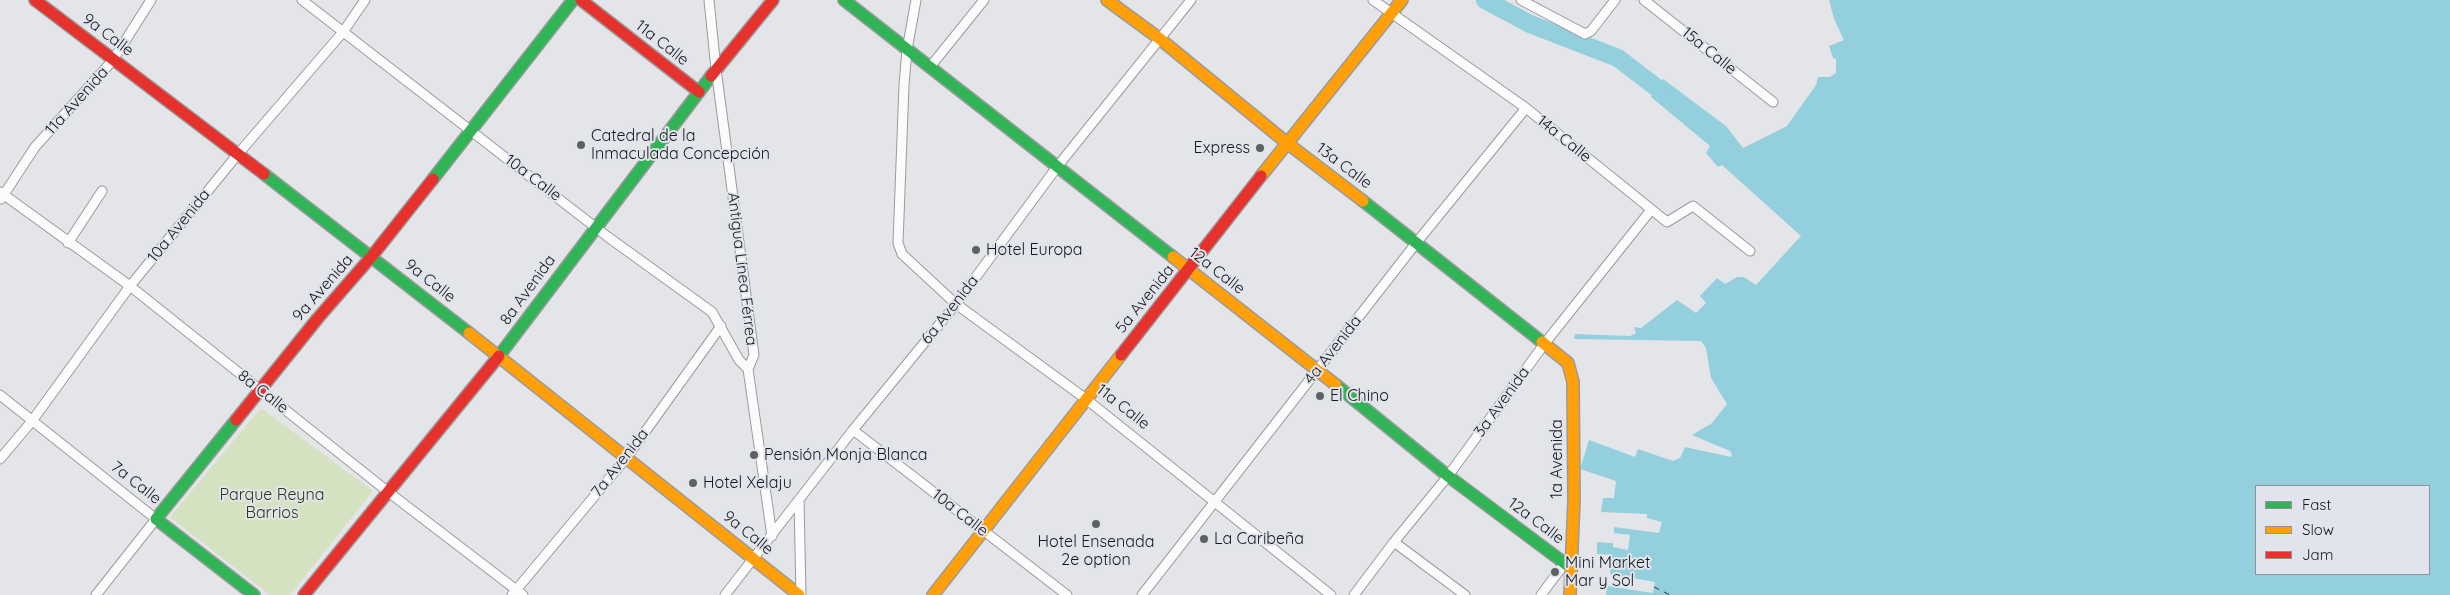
<!DOCTYPE html>
<meta charset="utf-8">
<style>
body{margin:0}
#map{position:relative;width:2450px;height:595px;overflow:hidden;background:#e4e5e9;font-family:Quicksand,sans-serif}
canvas{display:block}
.legend{position:absolute;left:2255px;top:485px;width:175px;height:90px;box-sizing:border-box;background:#e1e4ec;border:1px solid #919399;margin:0;padding:6px 9px;list-style:none;font-size:15px;color:#18191c}
.legend li{display:flex;align-items:center;gap:10px;height:25px}
.legend b{width:25px;border:1px solid #919399}
</style>
<div id="map">
<canvas width="2450" height="595"></canvas>
<ul class="legend">
<li><b style="height:6px;background:#30b455"></b>Fast</li>
<li><b style="height:6px;background:#ff9f0a"></b>Slow</li>
<li><b style="height:6px;background:#e5322d"></b>Jam</li>
</ul>
</div>
<script>
const g = document.querySelector('canvas').getContext('2d');
g.lineJoin = 'round';
function fillPath(path, color) { g.fillStyle = color; g.fill(path, 'evenodd'); }
const shape = rows => new Path2D(rows.map(r => 'M' + r).join(''));
function strokePath(path, color, width, dash) { g.strokeStyle = color; g.lineWidth = width; g.lineCap = dash ? 'butt' : 'round'; g.setLineDash(dash || []); g.stroke(path); }
function drawText(font, color, halo, rows, align = 'center') {
  g.font = font + ' Quicksand,sans-serif'; g.lineWidth = 4; g.setLineDash([]); g.textBaseline = 'middle'; g.strokeStyle = halo; g.fillStyle = color; for (const [text, x, y, turn = 0] of rows) {
    g.save(); g.translate(x, y); g.rotate((+turn || 0) * Math.PI / 180); g.textAlign = isNaN(turn) ? turn : align; if (halo) g.strokeText(text, 0, 0); g.fillText(text, 0, 0); g.restore();
  }
}
fillPath(shape([
 [261,408,373,491,290,595,270,595,170,517]
]), '#d5e2c1');
fillPath(shape([
 [1829,0,2450,0,2450,595,1606,595,1607,586,1653,593,1655,582,1610,574,1611,555,1597,554,1597,542,1613,543,1613,547,1628,550,1630,535,1614,533,1614,527,1659,533,1662,522,1647,518,1647,514,1601,512,1603,498,1614,498,1616,481,1580,469,1589,440,1635,457,1638,449,1673,461,1680,458,1685,447,1731,457,1732,455,1730,451,1692,435,1712,423,1727,404,1711,378,1706,348,1701,341,1574,339,1575,334,1630,336,1636,333,1634,327,1641,328,1677,300,1696,313,1706,303,1700,296,1717,278,1725,284,1737,277,1744,277,1756,285,1801,236,1722,165,1718,167,1706,153,1710,146,1651,97,1663,79,1726,126,1743,148,1787,126,1816,85,1818,77,1830,77,1836,73,1836,59,1833,58,1829,46,1844,40,1834,19],
 [2256,486,2429,486,2429,574,2256,574]
]), '#94cfde');
strokePath(shape([
 [1485,0,1530,24,1618,58,1657,88]
]), '#94cfde', 18);
strokePath(shape([
 [1654,587,1670,595]
]), '#1a424a', 1, [6, 5]);
const street = shape([
 [302,0,608,237,712,312,739,360,748,369],
 [709,0,716,69,754,355,748,369,772,536],
 [916,0,907,50,904,85,898,243,902,254,956,304,1086,399,1331,595],
 [1373,0,1526,108,1667,222,1693,206,1750,251],
 [1521,0,1585,34,1591,31,1615,0],
 [1644,0,1773,102],
 [930,67,984,0],
 [0,192,130,286,387,491,523,595],
 [1,199,35,147,113,60,151,0],
 [68,243,102,191],
 [0,395,156,519,96,595],
 [853,430,1067,595],
 [0,459,32,421,130,286,238,154,343,32,365,0],
 [799,500,801,595],
 [1394,542,1465,595],
 [512,595,627,457,721,326],
 [725,595,853,430,956,304,1057,167,1191,0],
 [1142,595,1417,242,1526,108],
 [1354,595,1394,542,1448,476,1545,343,1651,210],
 [1541,595,1565,563]
]);
const fast = shape([
 [844,0,1173,257],
 [264,174,469,333],
 [433,179,573,0],
 [1363,201,1542,342],
 [499,356,711,76],
 [1336,385,1448,476,1571,568],
 [236,420,156,519,254,595]
]);
const slow = shape([
 [1107,0,1160,39,1287,143,1363,201],
 [1261,176,1402,0],
 [1173,257,1336,385],
 [469,333,799,595],
 [1542,342,1568,363,1573,382,1574,500,1570,595],
 [933,595,1121,355]
]);
const jam = shape([
 [35,0,264,174],
 [581,0,699,92],
 [711,76,773,0],
 [1121,355,1261,176],
 [236,420,318,318,372,256,433,179],
 [304,595,499,356]
]);
strokePath(street, '#9a9b9e', 11);
strokePath(fast, '#9a9b9e', 14);
strokePath(slow, '#9a9b9e', 14);
strokePath(jam, '#9a9b9e', 14);
strokePath(street, '#fbfbfc', 9);
strokePath(fast, '#30b455', 11);
strokePath(slow, '#ff9f0a', 11);
strokePath(jam, '#e5322d', 11);
for (const [x, y, r, color] of [
 [581,145,5,"#5f6064"],
 [1260,148,5,"#5f6064"],
 [976,250,5,"#5f6064"],
 [1320,396,5,"#5f6064"],
 [754,455,5,"#5f6064"],
 [693,483,5,"#5f6064"],
 [1096,524,5,"#5f6064"],
 [1204,539,5,"#5f6064"],
 [1555,572,5,"#5f6064"]
]) { const dot = new Path2D(); dot.arc(x, y, r, 0, 2 * Math.PI); g.fillStyle = color; g.fill(dot); strokePath(dot, '#e1e4ec', 2); }
drawText('16px', '#18191c', '#e1e4ec', [
 ["9a Calle",108,35,37],
 ["11a Calle",662,43,38],
 ["15a Calle",1709,51,39],
 ["11a Avenida",77,101,-48],
 ["14a Calle",1564,139,39],
 ["13a Calle",1344,166,37],
 ["10a Calle",533,178,37],
 ["10a Avenida",179,226,-51],
 ["Antigua Línea Férrea",742,269,83],
 ["12a Calle",1217,271,38],
 ["9a Calle",430,281,38],
 ["9a Avenida",323,288,-49],
 ["8a Avenida",528,290,-54],
 ["5a Avenida",1145,299,-51],
 ["6a Avenida",950,310,-52],
 ["4a Avenida",1333,350,-52],
 ["8a Calle",263,392,38],
 ["3a Avenida",1502,402,-54],
 ["11a Calle",1123,407,38],
 ["1a Avenida",1557,459,-90],
 ["7a Avenida",620,463,-52],
 ["7a Calle",136,483,38],
 ["10a Calle",960,513,38],
 ["12a Calle",1536,521,37],
 ["9a Calle",748,533,39]
]);
drawText('16px', '#18191c', '#e1e4ec', [
 ["Catedral de la",591,136],
 ["Inmaculada Concepción",591,154],
 ["Express",1250,148,"right"],
 ["Hotel Europa",986,250],
 ["El Chino",1330,396],
 ["Pensión Monja Blanca",764,455],
 ["Hotel Xelaju",703,483],
 ["La Caribeña",1214,539],
 ["Hotel Ensenada",1096,542,"center"],
 ["2e option",1096,560,"center"],
 ["Mini Market",1565,563],
 ["Mar y Sol",1565,581]
], 'left');
drawText('16px', '#2f3c0e', '#e1e4ec', [
 ["Parque Reyna",272,495],
 ["Barrios",272,513]
]);
</script>
